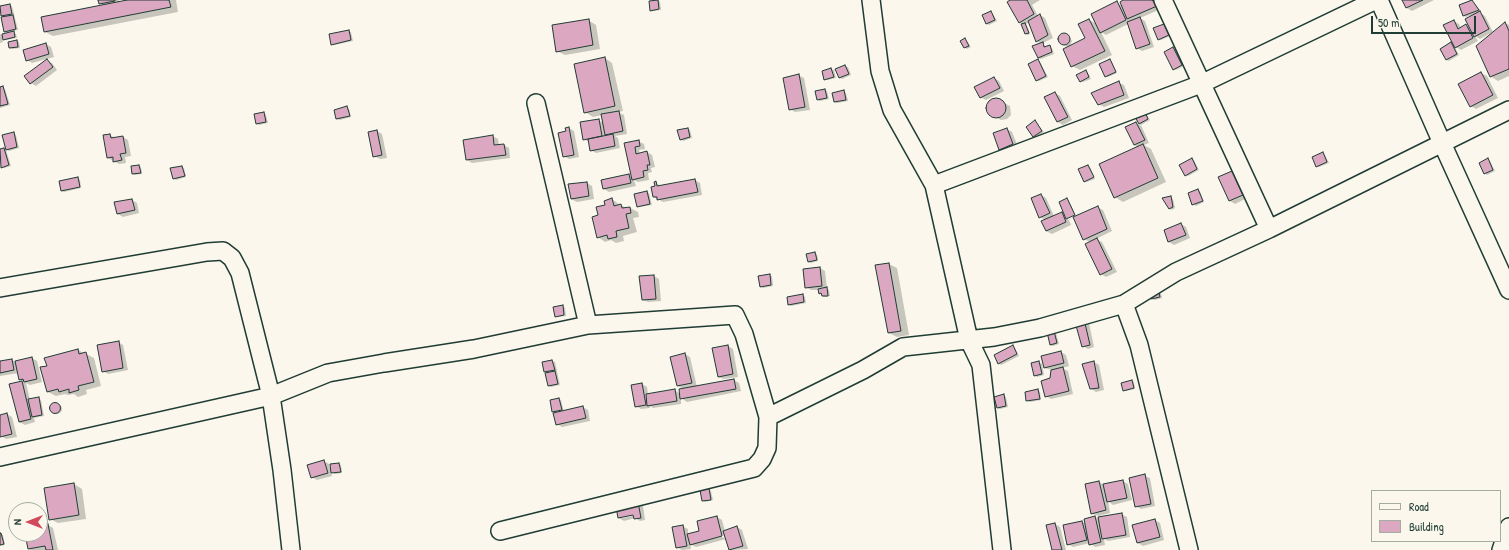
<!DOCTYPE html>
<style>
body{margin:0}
#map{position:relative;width:1509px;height:550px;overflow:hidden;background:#fbf7ec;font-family:"Patrick Hand",sans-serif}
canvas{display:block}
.legend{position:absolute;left:1371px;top:490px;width:130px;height:52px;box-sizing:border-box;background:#fbf7ec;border:1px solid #a3ada2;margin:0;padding:5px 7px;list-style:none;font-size:12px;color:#1f3d34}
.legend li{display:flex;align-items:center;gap:8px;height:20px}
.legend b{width:20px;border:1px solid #a3ada2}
.north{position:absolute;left:8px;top:502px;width:40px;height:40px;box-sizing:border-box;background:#fbf7ec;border:1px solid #a3ada2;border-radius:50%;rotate:270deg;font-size:11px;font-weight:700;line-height:16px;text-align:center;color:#1f3d34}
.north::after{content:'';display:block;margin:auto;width:14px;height:18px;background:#d1495b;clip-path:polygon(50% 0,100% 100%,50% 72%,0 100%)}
.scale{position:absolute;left:1371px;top:16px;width:105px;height:18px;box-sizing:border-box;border:2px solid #1f3d34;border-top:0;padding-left:5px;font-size:12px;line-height:14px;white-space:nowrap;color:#1f3d34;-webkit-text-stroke:3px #fbf7ec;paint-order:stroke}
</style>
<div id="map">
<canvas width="1509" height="550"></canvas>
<ul class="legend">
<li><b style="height:5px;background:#fbf7ec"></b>Road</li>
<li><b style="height:11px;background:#dca7c1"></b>Building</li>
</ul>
<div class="north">N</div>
<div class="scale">50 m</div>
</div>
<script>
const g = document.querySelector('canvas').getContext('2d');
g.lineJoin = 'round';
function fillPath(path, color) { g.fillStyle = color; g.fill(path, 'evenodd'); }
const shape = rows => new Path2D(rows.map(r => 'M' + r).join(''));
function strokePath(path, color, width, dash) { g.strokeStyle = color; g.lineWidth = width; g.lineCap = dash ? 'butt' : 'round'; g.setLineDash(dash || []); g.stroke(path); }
fillPath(shape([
 [99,0,119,0,120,2,132,0,176,0,178,12,53,36,45,32,104,6,100,3],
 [658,0,660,2,661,10,654,11,651,10],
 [1012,0,1040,0,1032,5,1038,16,1040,15,1045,18,1053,38,1043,43,1046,48,1049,46,1052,48,1054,54,1041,59,1038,58,1041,44,1037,41,1029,22,1026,24,1030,34,1028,35,1026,34,1022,24,1019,22],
 [1126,0,1153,0,1161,9,1140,18,1145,21,1154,47,1142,51,1137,48,1128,24,1106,35,1101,32,1112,55,1080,70,1072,66,1068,47,1060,43,1059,40,1060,35,1063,34,1069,36,1072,41,1070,46,1086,39,1079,24,1089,20,1097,24,1117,3,1122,6],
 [1403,0,1434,0,1412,11,1407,8],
 [1472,1,1481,11,1479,12,1485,16,1493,32,1480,39,1475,36,1478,41,1461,50,1454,46,1459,55,1449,61,1446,59,1451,43,1455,46,1454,21,1459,24,1461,28,1466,26,1471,28,1472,15,1466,17,1464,16,1460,6],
 [10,5,12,6,18,30,12,31,16,34,17,38,6,40,2,38,3,42,0,43,0,34,4,36,9,33,5,31,5,17,2,16],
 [991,12,993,14,997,21,989,25,987,24],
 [588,20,596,25,600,49,565,55,557,51],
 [1505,23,1509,25,1509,76,1498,81,1490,76],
 [1163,25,1166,26,1170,36,1161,40,1159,39],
 [349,31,351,32,353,41,334,45,332,44],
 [965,39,971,47,967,49,965,47],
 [17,41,19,42,20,48,12,49,10,48],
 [46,44,51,47,54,57,32,63,27,60],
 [1173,49,1176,50,1184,66,1176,70,1173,69],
 [605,58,612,63,623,111,618,112,624,115,627,134,615,136,618,138,620,148,596,153,591,150,589,142,584,139,598,120,603,123,602,115,593,117,585,112],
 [1038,60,1040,62,1048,77,1039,81,1036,80],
 [1110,60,1112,62,1117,73,1108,77,1106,76],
 [47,61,52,63,57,70,36,86,31,83],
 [845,66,848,67,851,75,842,79,839,77],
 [831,69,834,70,836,78,827,80,825,79],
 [1086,71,1088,73,1091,79,1083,82,1081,81],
 [1481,73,1487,76,1498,98,1476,109,1471,106],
 [798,75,804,78,810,110,795,112,790,109],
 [994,78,999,81,1004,91,986,100,980,97],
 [1119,83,1124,85,1129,98,1104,107,1099,104],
 [0,88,3,88,5,89,10,105,0,108],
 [825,90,827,91,829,99,820,101,818,99],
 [844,91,846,93,848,101,837,103,834,102],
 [1055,93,1060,96,1072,120,1063,125,1058,122,1046,98],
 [996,99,1010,106,1011,115,1007,119,1001,120,990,114,987,109,989,103],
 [347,108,349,109,351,117,340,120,337,119,335,110],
 [264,113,266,115,268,123,259,125,257,123],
 [1145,113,1147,115,1150,120,1141,125,1149,143,1144,145,1151,149,1166,182,1123,202,1115,197,1138,147,1134,145,1136,123,1141,126,1137,117],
 [1035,122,1044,132,1036,138,1034,136],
 [569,128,574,131,579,157,569,159,564,156,567,132],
 [688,129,690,130,692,138,683,141,681,139],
 [1007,129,1012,132,1018,147,1005,152,1000,149,994,134],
 [377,131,382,134,387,158,380,159,374,156],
 [14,133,16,135,19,148,9,151,7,149],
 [110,135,115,138,123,137,128,140,131,156,125,157,126,163,119,164,108,158],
 [493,136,498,139,499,146,504,145,509,148,510,158,472,163,467,160,464,140],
 [638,141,644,144,645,149,639,150,640,154,647,152,652,155,655,167,651,168,652,172,648,173,649,180,638,182,634,180,636,186,609,192,604,189,629,175,632,177,625,144],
 [4,149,6,150,11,166,4,168,2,167,0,161,0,150],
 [1323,153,1325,155,1329,163,1319,167,1317,166],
 [1192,159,1194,160,1199,170,1188,176,1186,175],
 [1488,160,1490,161,1495,171,1487,175,1485,173],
 [139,166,141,167,142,174,135,175,133,174],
 [1088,166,1090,167,1095,179,1087,182,1084,181],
 [182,167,184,168,186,177,176,180,174,178],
 [1232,172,1237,175,1247,198,1235,204,1230,201],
 [77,178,80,180,81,188,64,192,62,191],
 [695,180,700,183,702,195,663,202,654,197,656,183,661,186],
 [587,183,592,186,594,199,577,202,571,199],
 [1198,190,1200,191,1204,202,1196,206,1193,204],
 [647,192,649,193,652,205,640,207,638,206],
 [1041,195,1046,198,1054,216,1062,213,1065,215,1067,199,1069,201,1075,214,1068,217,1068,220,1097,207,1103,210,1112,231,1096,239,1102,242,1117,272,1106,277,1101,274,1090,242,1084,239,1075,217,1069,220,1071,225,1052,234,1046,231,1045,220,1040,217],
 [1171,198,1173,199,1175,208,1172,210,1170,208],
 [612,199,620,205,627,208,630,208,638,212,639,217,633,218,637,232,623,236,624,241,616,243,611,240,605,242,598,237,599,216],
 [132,200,137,203,139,213,123,217,118,214],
 [1181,224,1186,227,1190,238,1174,245,1169,242,1165,230],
 [814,253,817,254,818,261,811,263,809,262],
 [889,264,897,268,909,335,897,337,889,333],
 [820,268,825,271,827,289,829,290,830,296,825,297,823,296,820,293,819,290,811,290,806,287],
 [769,275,772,276,773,286,763,288,761,286],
 [654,276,659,279,661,301,648,302,643,300],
 [1160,290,1162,298,1155,300,1152,299,1150,291],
 [803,295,805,297,806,303,791,306,789,304],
 [563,306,565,308,566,316,558,317,556,316],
 [1084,320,1089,323,1094,347,1088,349,1083,346],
 [1054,332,1056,333,1059,344,1053,346,1050,345],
 [118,342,123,345,128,370,108,374,103,371],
 [728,346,733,349,738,377,724,379,718,377],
 [1013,346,1015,348,1019,356,1001,365,999,363],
 [78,350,94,358,101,386,86,390,87,394,78,397,74,394,68,395,65,394,56,396,48,392,48,367],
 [1061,352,1066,355,1069,366,1062,368,1068,371,1073,394,1051,399,1046,396,1051,379,1051,370,1045,368,1042,357],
 [685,354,690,357,697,387,734,380,739,383,741,391,687,402,681,398,681,404,653,408,650,406,650,408,641,409,636,406,642,384,647,387,648,394,675,390,680,394,684,389,678,386,672,357],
 [32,358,37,361,42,382,30,385,26,383,30,400,38,398,41,400,44,416,34,418,35,422,25,425,19,422,11,384,24,381,20,379,19,373,0,376,0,362,12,360,16,362],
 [552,361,555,362,560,385,551,387,549,386,547,373,545,372],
 [1039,362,1042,364,1044,375,1037,377,1035,375],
 [1094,362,1099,365,1104,390,1096,392,1091,389],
 [1131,381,1134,382,1135,389,1126,391,1124,390],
 [1038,390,1040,392,1041,400,1030,402,1027,400],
 [1004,396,1006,397,1008,407,1000,409,997,408],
 [559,399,561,400,564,412,583,407,588,410,590,421,562,427,557,424,556,413,553,412],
 '52 409a5 5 0 1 1 10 0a5 5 0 1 1-10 0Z',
 [7,414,12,417,17,437,6,439,1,436,0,416],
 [324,461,329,464,332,476,317,480,312,477],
 [339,464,341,465,342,473,335,474,331,472],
 [1145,476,1150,478,1155,506,1141,509,1136,506],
 [1123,481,1128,484,1132,500,1113,505,1108,501,1110,513,1098,516,1092,513,1099,482,1104,485],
 [74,484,82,489,86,519,58,523,50,519],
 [709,489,711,491,713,500,705,502,703,501],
 [637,503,643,506,645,520,640,521,635,518,624,521,619,518],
 [638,513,639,515,622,518,622,516],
 [1121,514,1127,517,1130,537,1108,541,1104,539,1105,545,1095,547,1090,543,1073,547,1068,544,1064,526,1082,522,1086,524,1095,517,1100,520],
 [717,517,722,520,725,531,737,527,742,530,748,549,730,550,726,537,719,533,718,535,726,539,696,547,690,544,691,549,682,550,677,547,682,526,688,529,688,534,700,531],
 [1155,520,1160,523,1164,540,1143,546,1138,543,1133,526],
 [1055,524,1060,527,1066,550,1053,550],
 [48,525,53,528,58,550,31,550,29,549,26,534,40,534,40,526],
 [0,534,3,535,5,545,0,546]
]), '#0003');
const building = shape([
 [98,0,115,0,115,1,99,4,98,0],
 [127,0,169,0,171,7,44,32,41,17,127,0],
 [658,0,659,9,650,11,649,1,658,0],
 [1010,0,1027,0,1034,14,1019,23,1007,2,1010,0],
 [1123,0,1152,0,1157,6,1127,19,1120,2,1123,0],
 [1402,0,1423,0,1406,8,1402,0],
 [1472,0,1479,10,1463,16,1459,5,1472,0],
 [1117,1,1126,20,1100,33,1091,14,1117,1],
 [10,4,12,14,1,16,0,6,10,4],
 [991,11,995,20,986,24,982,15,991,11],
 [1480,11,1489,29,1474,37,1465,19,1480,11],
 [1040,14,1048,35,1036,42,1028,21,1040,14],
 [13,15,16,29,4,32,1,17,13,15],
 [1140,17,1150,44,1136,49,1127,22,1140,17],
 [589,19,593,45,556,52,552,25,589,19],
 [1089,19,1105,51,1071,67,1063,49,1085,38,1078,24,1089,19],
 [1454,20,1458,29,1466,24,1473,38,1455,48,1443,25,1454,20],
 [1505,22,1509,31,1509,69,1490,77,1476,46,1505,22],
 [1025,23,1029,33,1025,34,1021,24,1025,23],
 [1164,24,1169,35,1158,40,1153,28,1164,24],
 [349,30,351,40,331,45,329,34,349,30],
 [14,31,15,37,3,40,2,34,14,31],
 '1058 39a6 6 0 1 1 12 0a6 6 0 1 1-12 0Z',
 [965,38,969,46,964,48,960,41,965,38],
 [17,40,18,47,9,48,8,42,17,40],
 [1043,42,1044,47,1050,45,1052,52,1038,58,1032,46,1043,42],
 [1451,42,1457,54,1446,60,1440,49,1451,42],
 [46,43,49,54,26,61,23,50,46,43],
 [1173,47,1182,65,1173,70,1164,52,1173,47],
 [605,57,615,106,584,113,574,64,605,57],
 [47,59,53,67,30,84,24,76,47,59],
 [1038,59,1046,76,1036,81,1028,64,1038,59],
 [1110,59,1116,72,1105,77,1099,64,1110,59],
 [845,65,849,74,839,78,835,69,845,65],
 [831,68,834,77,824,80,822,71,831,68],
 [1086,70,1089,77,1080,82,1076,75,1086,70],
 [1481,72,1493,95,1470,107,1458,84,1481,72],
 [799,74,805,107,789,110,783,78,799,74],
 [994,77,1000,88,980,98,974,87,994,77],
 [1119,81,1124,95,1098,105,1091,93,1119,81],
 [3,86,8,104,0,106,0,87,3,86],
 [825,89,827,98,817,100,815,91,825,89],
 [844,90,846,100,834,102,832,93,844,90],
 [1055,92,1068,117,1057,122,1044,97,1055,92],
 '986 108a10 10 0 1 1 20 0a10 10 0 1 1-20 0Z',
 [347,106,350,116,336,119,334,110,347,106],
 [619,111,623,131,605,135,601,114,619,111],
 [264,112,266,122,256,124,254,114,264,112],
 [1145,112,1148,119,1139,124,1135,117,1145,112],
 [599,119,602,136,583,140,580,122,599,119],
 [1035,120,1042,131,1033,137,1026,127,1035,120],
 [1136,122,1145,140,1134,145,1125,127,1136,122],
 [569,127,574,155,563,157,558,133,566,131,565,128,569,127],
 [688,128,690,137,680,140,677,130,688,128],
 [1007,128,1013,144,999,150,993,133,1007,128],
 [377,130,382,155,373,157,368,132,377,130],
 [14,132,17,147,6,150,2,135,14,132],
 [110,134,111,138,123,136,126,153,120,154,122,160,113,162,113,157,107,158,103,135,110,134],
 [613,134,615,146,590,151,588,139,613,134],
 [493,135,494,145,504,144,506,155,466,160,463,140,493,135],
 [639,140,640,146,635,147,636,154,647,151,650,165,647,165,648,170,643,171,644,177,632,180,624,143,639,140],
 [1143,144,1158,178,1114,198,1099,164,1143,144],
 [4,148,9,165,1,168,0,149,4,148],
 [1323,152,1327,162,1316,167,1312,157,1323,152],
 [1192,158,1197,169,1185,176,1179,165,1192,158],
 [1488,158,1493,170,1484,174,1479,163,1488,158],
 [139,165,141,173,132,174,131,166,139,165],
 [1088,165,1094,177,1084,182,1078,169,1088,165],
 [182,166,185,176,173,179,170,168,182,166],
 [1232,171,1243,195,1229,201,1218,177,1232,171],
 [629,174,631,183,603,189,601,180,629,174],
 [78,177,80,187,61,191,59,181,78,177],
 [695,179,698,192,657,200,657,197,653,197,651,187,655,186,654,182,656,181,657,186,695,179],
 [587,182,589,196,571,199,568,184,587,182],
 [1198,189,1203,201,1192,205,1188,193,1198,189],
 [647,191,650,204,637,207,634,194,647,191],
 [1041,194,1050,213,1039,218,1031,198,1041,194],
 [1171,196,1173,207,1169,209,1162,198,1171,196],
 [612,198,614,206,621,204,622,208,630,207,631,213,626,214,629,228,616,231,617,237,608,239,607,235,597,238,592,217,598,215,596,207,605,205,604,201,612,198],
 [1067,198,1075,215,1066,219,1059,202,1067,198],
 [132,199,135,210,117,214,114,202,132,199],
 [1098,206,1107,229,1083,240,1073,217,1098,206],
 [1062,212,1066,222,1046,231,1041,221,1062,212],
 [1181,223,1186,235,1168,242,1164,230,1181,223],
 [1097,238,1112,269,1100,275,1085,244,1097,238],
 [815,252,817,260,808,262,806,254,815,252],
 [889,263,901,331,888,333,875,265,889,263],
 [820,267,822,286,805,288,803,269,820,267],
 [770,274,771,285,760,287,758,276,770,274],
 [654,275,656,299,642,300,639,276,654,275],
 [827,287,828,296,822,296,821,293,819,294,818,289,827,287],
 [1158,288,1160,297,1151,299,1149,290,1158,288],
 [803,294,804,302,788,305,787,297,803,294],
 [563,305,564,315,555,317,553,307,563,305],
 [1084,319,1090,345,1082,347,1075,322,1084,319],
 [1054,331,1057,343,1050,345,1047,332,1054,331],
 [119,341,123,368,102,372,97,345,119,341],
 [728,345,733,374,718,377,712,348,728,345],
 [1013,345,1017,354,998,364,994,355,1013,345],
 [78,349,79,354,86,352,94,382,78,386,79,390,69,393,69,389,59,392,58,389,47,392,40,367,47,366,44,358,78,349],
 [1061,351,1064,363,1044,368,1041,356,1061,351],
 [685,353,692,383,677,386,670,357,685,353],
 [32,357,37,379,24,382,23,379,19,380,15,361,32,357],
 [12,359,14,370,0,373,0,361,12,359],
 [552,360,555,370,544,372,542,362,552,360],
 [1039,361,1042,374,1034,376,1031,363,1039,361],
 [1094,361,1099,388,1090,389,1082,364,1094,361],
 [1063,367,1069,391,1045,397,1041,381,1050,378,1051,370,1063,367],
 [555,371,558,384,548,386,545,373,555,371],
 [734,379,736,389,680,399,679,389,734,379],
 [1132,380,1134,388,1123,391,1121,383,1132,380],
 [22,381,31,419,19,422,9,384,22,381],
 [642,383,646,405,635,407,631,385,642,383],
 [675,389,677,401,647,406,646,394,675,389],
 [1038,389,1040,399,1026,401,1025,392,1038,389],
 [1004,394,1006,406,997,408,994,397,1004,394],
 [39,397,42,415,32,417,28,399,39,397],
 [559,398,562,410,552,412,550,400,559,398],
 '49.5 408a5.5 5.5 0 1 1 11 0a5.5 5.5 0 1 1-11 0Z',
 [583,406,586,418,556,425,553,413,583,406],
 [7,413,12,434,0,437,0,415,7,413],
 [324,460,328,473,311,478,307,465,324,460],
 [339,463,341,472,331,473,330,464,339,463],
 [1145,474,1151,504,1135,507,1129,478,1145,474],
 [1123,480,1127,498,1107,502,1103,484,1123,480],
 [1099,481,1106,510,1091,514,1085,484,1099,481],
 [74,483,79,515,49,520,44,488,74,483],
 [709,488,711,500,702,501,700,490,709,488],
 [638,502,641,518,634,519,633,515,618,518,616,507,638,502],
 [1122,513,1126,535,1102,539,1098,517,1122,513],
 [717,516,722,536,690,545,687,534,699,531,697,521,717,516],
 [1095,516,1101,542,1089,545,1084,519,1095,516],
 [1155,519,1160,537,1137,543,1132,525,1155,519],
 [1082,521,1087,540,1067,545,1063,525,1082,521],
 [1055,523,1062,550,1052,550,1046,525,1055,523],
 [48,524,53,550,46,550,45,546,28,549,25,534,40,534,40,525,48,524],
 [683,525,687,546,676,548,672,527,683,525],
 [737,526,743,546,729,550,723,531,737,526],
 [0,533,1,533,4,544,0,545,0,533]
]);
fillPath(building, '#dca7c1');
strokePath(building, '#1f3d34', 1);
const street = shape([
 [871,0,880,71,892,110,934,185,969,340,981,365,1002,550],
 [1163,0,1269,229],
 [1379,0,1442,143,1509,290],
 [536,103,588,325],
 [934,185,1201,84,1376,0],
 [0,288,207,252,223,251,232,258,240,273,271,396,282,470,291,550],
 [1124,304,1139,345,1189,550],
 [768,417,863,370,903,347,994,337,1040,328,1124,304,1176,272,1269,229,1509,110],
 [0,457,271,396,328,373,384,363,474,349,588,325,735,315,744,334,768,417,767,448,762,459,754,468,500,531],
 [1501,550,1509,527]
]);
strokePath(street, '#1f3d34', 20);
strokePath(street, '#fbf7ec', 17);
</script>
